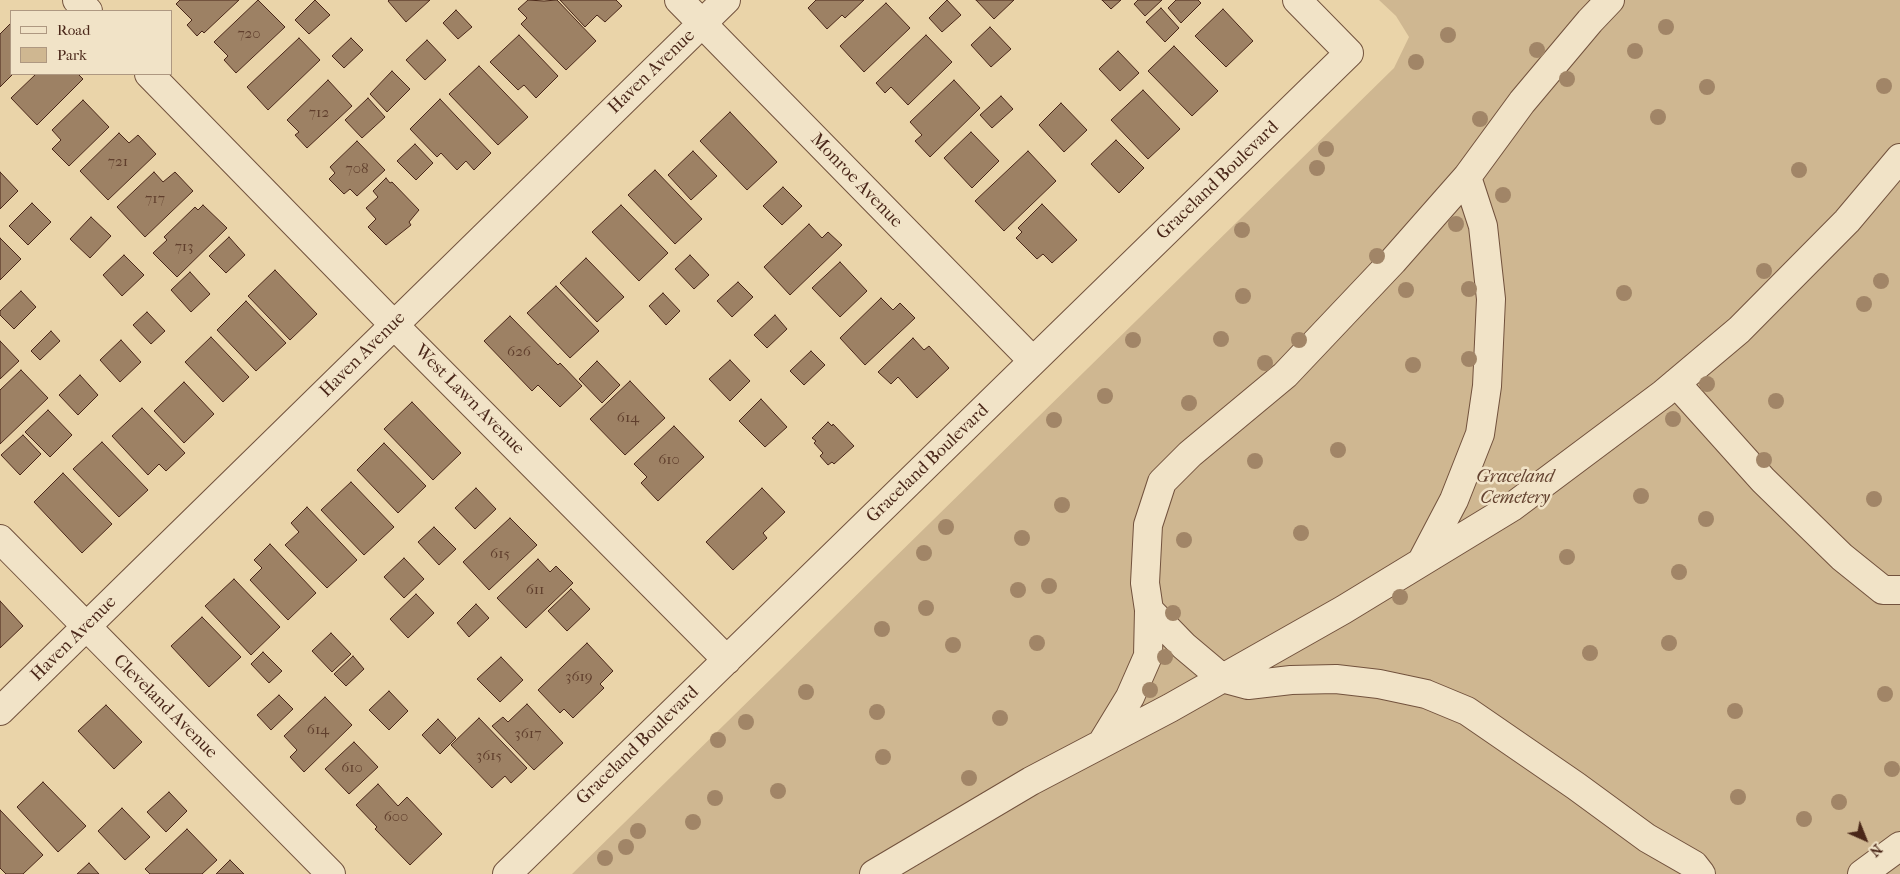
<!DOCTYPE html>
<style>
body{margin:0}
#map{position:relative;width:1900px;height:874px;overflow:hidden;background:#ead4a9;font-family:"IM FELL French Canon",serif}
canvas{display:block}
.legend{position:absolute;left:10px;top:10px;width:162px;height:65px;box-sizing:border-box;background:#f1e3c7;border:1px solid #ae9881;margin:0;padding:6px 9px;list-style:none;font-size:15px;color:#4a2719}
.legend li{display:flex;align-items:center;gap:10px;height:25px}
.legend b{width:25px;border:1px solid #ae9881}
.north{position:absolute;left:1840px;top:814px;width:50px;height:50px;-webkit-text-stroke:4px #f1e3c7;paint-order:stroke;rotate:136deg;font-size:14px;font-weight:700;line-height:20px;text-align:center;color:#4a2719}
.north::after{content:'';display:block;margin:auto;width:18px;height:22px;background:#4a2719;clip-path:polygon(50% 0,100% 100%,50% 72%,0 100%)}
</style>
<div id="map">
<canvas width="1900" height="874"></canvas>
<ul class="legend">
<li><b style="height:6px;background:#f1e3c7"></b>Road</li>
<li><b style="height:14px;background:#cfb791"></b>Park</li>
</ul>
<div class="north">N</div>
</div>
<script>
const g = document.querySelector('canvas').getContext('2d');
g.lineJoin = 'round';
function fillPath(path, color) { g.fillStyle = color; g.fill(path, 'evenodd'); }
const shape = rows => new Path2D(rows.map(r => 'M' + r).join(''));
function strokePath(path, color, width, dash) { g.strokeStyle = color; g.lineWidth = width; g.lineCap = dash ? 'butt' : 'round'; g.setLineDash(dash || []); g.stroke(path); }
function drawText(font, color, halo, rows, align = 'center') {
  g.font = font + ' "IM FELL French Canon",serif'; g.lineWidth = 5; g.setLineDash([]); g.textBaseline = 'middle'; g.strokeStyle = halo; g.fillStyle = color; for (const [text, x, y, turn = 0] of rows) {
    g.save(); g.translate(x, y); g.rotate((+turn || 0) * Math.PI / 180); g.textAlign = isNaN(turn) ? turn : align; if (halo) g.strokeText(text, 0, 0); g.fillText(text, 0, 0); g.restore();
  }
}
fillPath(shape([
 [1379,0,1900,0,1900,874,572,874,1394,68,1409,37,1396,16]
]), '#cfb791');
const building = shape([
 [180,0,239,0,204,33,202,31,197,36,187,25,192,20,176,4,180,0],
 [258,0,285,27,236,73,224,60,228,56,214,42,258,0],
 [315,0,330,15,309,34,295,20,315,0],
 [389,0,430,0,406,22,388,1,389,0],
 [528,0,544,1,557,0,596,41,566,70,521,24,527,18,518,9,528,0],
 [560,0,616,0,622,6,605,22,597,15,585,27,560,0],
 [816,0,864,0,845,18,842,15,827,29,808,8,816,0],
 [947,0,961,15,942,32,929,18,947,0],
 [976,0,1014,0,994,19,976,0],
 [1102,0,1121,0,1111,9,1102,0],
 [1138,0,1162,0,1145,16,1134,4,1138,0],
 [1176,0,1198,0,1201,3,1181,23,1168,8,1176,0],
 [886,3,910,28,864,72,840,46,886,3],
 [1161,8,1179,28,1165,42,1146,22,1161,8],
 [1223,9,1253,41,1226,67,1195,36,1223,9],
 [456,10,472,27,458,39,443,23,456,10],
 [11,23,11,74,13,74,0,87,0,34,11,23],
 [990,27,1011,49,991,67,971,45,990,27],
 [519,35,558,76,536,98,524,85,518,90,490,62,519,35],
 [926,35,952,62,908,105,891,87,885,93,876,83,926,35],
 [299,38,320,60,268,110,247,87,299,38],
 [351,38,363,50,344,68,332,56,351,38],
 [427,40,446,60,425,80,406,60,427,40],
 [1174,46,1218,91,1192,116,1148,71,1174,46],
 [1118,51,1139,73,1120,91,1099,69,1118,51],
 [479,66,528,117,498,145,449,94,479,66],
 [392,71,410,89,387,112,370,94,392,71],
 [36,74,78,74,83,79,37,125,11,98,36,74],
 [328,80,352,106,307,148,295,135,299,132,287,120,328,80],
 [954,80,980,108,930,157,915,141,922,135,910,122,954,80],
 [1143,90,1180,129,1148,159,1111,120,1143,90],
 [1001,96,1013,109,992,128,980,115,1001,96],
 [368,98,385,117,362,138,345,120,368,98],
 [440,99,491,153,474,170,466,161,457,170,441,153,437,157,410,129,440,99],
 [83,100,109,127,69,166,52,149,61,140,52,130,83,100],
 [1061,103,1087,130,1064,152,1039,125,1061,103],
 [730,112,777,162,747,190,700,141,730,112],
 [971,132,999,161,972,188,944,158,971,132],
 [119,133,129,143,138,135,156,154,108,200,80,171,119,133],
 [1116,140,1144,168,1119,193,1091,164,1116,140],
 [357,141,385,170,357,196,350,189,344,194,329,179,335,173,330,167,357,141],
 [415,144,433,163,416,180,397,161,415,144],
 [693,151,717,176,691,200,668,175,693,151],
 [1028,151,1056,181,1004,231,975,201,1028,151],
 [655,170,702,219,675,244,628,195,655,170],
 [0,172,18,191,0,209,0,172],
 [154,172,163,182,175,172,193,191,145,237,117,207,154,172],
 [386,178,390,183,392,182,419,210,409,222,411,225,386,245,368,227,376,219,366,208,378,197,373,191,386,178],
 [783,187,802,206,782,225,763,206,783,187],
 [32,203,51,222,28,245,9,226,32,203],
 [1042,204,1077,240,1052,263,1043,254,1037,259,1016,238,1022,232,1018,228,1042,204],
 [203,205,227,228,177,277,153,253,167,240,164,237,195,207,198,210,203,205],
 [621,205,668,253,639,281,592,232,621,205],
 [91,217,111,236,90,258,70,239,91,217],
 [809,224,822,238,828,232,842,245,790,295,764,267,809,224],
 [229,237,245,255,226,273,209,256,229,237],
 [0,238,21,259,0,280,0,238],
 [124,255,144,275,122,296,103,275,124,255],
 [690,255,709,275,694,289,675,269,690,255],
 [586,258,624,297,597,322,560,283,586,258],
 [840,262,867,291,840,317,812,288,840,262],
 [275,270,317,314,290,340,248,296,275,270],
 [190,272,210,294,191,312,171,290,190,272],
 [738,282,753,297,732,317,717,301,738,282],
 [556,286,599,331,570,358,527,313,556,286],
 [21,291,36,307,14,329,0,315,0,311,21,291],
 [663,293,680,311,666,325,649,306,663,293],
 [881,298,893,310,900,303,915,318,865,365,840,338,881,298],
 [246,301,286,343,256,371,217,330,246,301],
 [147,312,165,331,151,344,133,325,147,312],
 [775,315,787,329,767,348,754,335,775,315],
 [510,316,558,365,560,363,582,386,560,407,538,385,532,391,484,341,510,316],
 [51,331,60,341,40,360,31,351,51,331],
 [211,337,249,377,223,402,185,362,211,337],
 [913,338,924,350,929,346,949,368,917,398,898,377,891,384,878,372,913,338],
 [121,340,141,362,120,382,100,360,121,340],
 [0,341,19,361,0,379,0,341],
 [811,351,825,365,804,385,790,371,811,351],
 [730,360,750,381,730,401,709,379,730,360],
 [597,361,620,385,602,403,579,379,597,361],
 [21,370,48,398,0,444,0,390,21,370],
 [80,375,98,395,78,415,59,395,80,375],
 [630,381,665,418,625,455,590,419,630,381],
 [184,382,214,414,184,443,154,411,184,382],
 [761,399,787,427,765,447,739,421,761,399],
 [412,402,461,453,433,480,384,429,412,402],
 [142,408,185,453,166,471,159,464,148,475,112,436,142,408],
 [48,410,72,435,50,457,25,432,48,410],
 [828,422,832,426,833,424,854,446,834,464,832,462,828,465,820,456,823,453,814,443,816,441,812,438,828,422],
 [674,426,704,457,658,501,641,483,647,477,634,464,674,426],
 [23,435,41,454,20,475,1,455,23,435],
 [102,442,148,490,119,517,73,469,102,442],
 [384,443,426,486,398,513,357,470,384,443],
 [63,473,112,524,82,553,34,502,63,473],
 [351,482,394,527,364,555,321,510,351,482],
 [476,488,496,509,475,529,455,508,476,488],
 [762,488,785,512,763,533,767,538,733,570,706,542,762,488],
 [307,507,357,560,327,588,285,545,299,532,291,523,307,507],
 [510,518,537,545,489,590,463,562,510,518],
 [434,527,456,549,439,565,418,542,434,527],
 [270,544,316,593,288,620,250,580,262,568,254,560,270,544],
 [404,558,424,579,404,598,384,577,404,558],
 [538,559,550,572,556,566,573,583,526,628,497,598,538,559],
 [234,579,280,627,251,655,205,606,234,579],
 [571,589,590,609,567,631,548,611,571,589],
 [416,594,434,613,408,638,390,619,416,594],
 [0,601,23,626,0,648,0,601],
 [476,604,489,618,469,637,457,623,476,604],
 [202,617,241,657,209,687,171,646,202,617],
 [331,633,351,654,332,672,312,651,331,633],
 [587,643,613,671,600,684,604,688,573,718,564,709,560,713,538,690,587,643],
 [263,652,282,671,269,683,251,664,263,652],
 [353,656,364,669,346,686,334,674,353,656],
 [501,657,523,680,500,702,477,679,501,657],
 [389,691,408,711,389,730,369,710,389,691],
 [279,695,293,709,271,730,257,715,279,695],
 [325,697,352,725,304,772,290,757,297,750,284,736,325,697],
 [527,704,563,743,534,770,492,726,503,717,508,722,527,704],
 [106,705,142,742,114,769,78,731,106,705],
 [479,718,527,768,511,783,505,776,492,788,451,745,479,718],
 [438,719,456,738,440,754,422,735,438,719],
 [354,742,378,767,349,794,325,769,354,742],
 [43,782,86,826,58,852,17,807,43,782],
 [378,784,398,806,407,797,442,834,410,865,375,829,377,827,356,805,378,784],
 [169,792,187,811,166,832,147,812,169,792],
 [122,808,150,837,125,860,98,831,122,808],
 [0,810,43,855,23,874,6,874,0,868,0,810],
 [187,829,217,860,202,874,150,874,145,869,187,829],
 [230,860,244,874,216,874,230,860],
 [89,863,99,874,77,874,89,863]
]);
fillPath(building, '#9d8164');
strokePath(building, '#4a2719', 1);
const minor = shape([
 [77,0,88,11],
 [679,0,1033,361],
 [149,74,394,325,727,660],
 [1676,383,1763,480,1842,557,1883,590,1900,590],
 [0,539,331,874],
 [1422,561,1454,500,1480,434,1487,386,1491,299,1483,226,1467,177],
 [1149,610,1184,646,1222,678,1248,685,1291,680,1336,679,1379,684,1426,694,1467,711,1576,786,1647,838,1694,865,1701,874],
 [0,711,726,0],
 [1102,743,1130,697,1148,656,1149,610,1145,583,1148,525,1162,482,1190,454,1285,375,1393,261,1467,177,1522,102,1590,21,1610,0],
 [507,874,1349,53,1297,0],
 [874,874,1031,781,1170,708,1343,610,1512,507,1663,394,1739,330,1847,221,1900,158],
 [1862,874,1900,846]
]);
strokePath(minor, '#72523d', 30);
strokePath(minor, '#f1e3c7', 28);
g.fillStyle = '#a18567';
for (const [x, y] of [
 [1666,27],
 [1448,35],
 [1537,50],
 [1635,51],
 [1416,62],
 [1567,79],
 [1884,86],
 [1707,87],
 [1658,117],
 [1480,119],
 [1326,149],
 [1317,168],
 [1799,170],
 [1503,195],
 [1456,224],
 [1242,230],
 [1377,256],
 [1764,271],
 [1881,281],
 [1469,289],
 [1406,290],
 [1624,293],
 [1243,296],
 [1864,304],
 [1221,339],
 [1133,340],
 [1299,340],
 [1469,359],
 [1265,363],
 [1413,365],
 [1707,384],
 [1105,396],
 [1776,401],
 [1189,403],
 [1673,419],
 [1054,420],
 [1338,450],
 [1764,460],
 [1255,461],
 [1641,496],
 [1874,499],
 [1062,505],
 [1706,519],
 [946,527],
 [1301,533],
 [1022,538],
 [1184,540],
 [924,553],
 [1567,557],
 [1679,572],
 [1049,586],
 [1018,590],
 [1400,597],
 [926,608],
 [1173,613],
 [882,629],
 [1037,643],
 [1669,643],
 [953,645],
 [1590,653],
 [1165,657],
 [1150,690],
 [806,692],
 [1885,694],
 [1735,711],
 [877,712],
 [1000,718],
 [746,722],
 [718,740],
 [883,757],
 [1892,769],
 [969,778],
 [778,791],
 [1738,797],
 [715,798],
 [1839,802],
 [1804,819],
 [693,822],
 [638,831],
 [626,847],
 [605,858]
]) { g.beginPath(); g.arc(x, y, 8, 0, 2 * Math.PI); g.fill(); }
drawText('15px', '#5f3e2c', null, [
 ["720",249,34],
 ["712",319,113],
 ["721",118,162],
 ["708",357,169],
 ["717",155,199],
 ["713",184,247],
 ["626",519,352],
 ["614",628,418],
 ["610",669,460],
 ["615",500,554],
 ["611",535,590],
 ["3619",579,677],
 ["614",318,730],
 ["3617",528,734],
 ["3615",489,756],
 ["610",352,768],
 ["600",396,817]
]);
drawText('18px', '#4a2719', '#f1e3c7', [
 ["Haven Avenue",652,72,-44],
 ["Monroe Avenue",856,181,46],
 ["Graceland Boulevard",1218,181,-44],
 ["Haven Avenue",363,355,-45],
 ["West Lawn Avenue",469,400,45],
 ["Graceland Boulevard",928,464,-44],
 ["Haven Avenue",74,639,-45],
 ["Cleveland Avenue",165,707,45],
 ["Graceland Boulevard",638,746,-44]
]);
drawText('italic 18px', '#654431', '#f1e3c7', [
 ["Graceland",1515,478],
 ["Cemetery",1515,499]
]);
</script>
